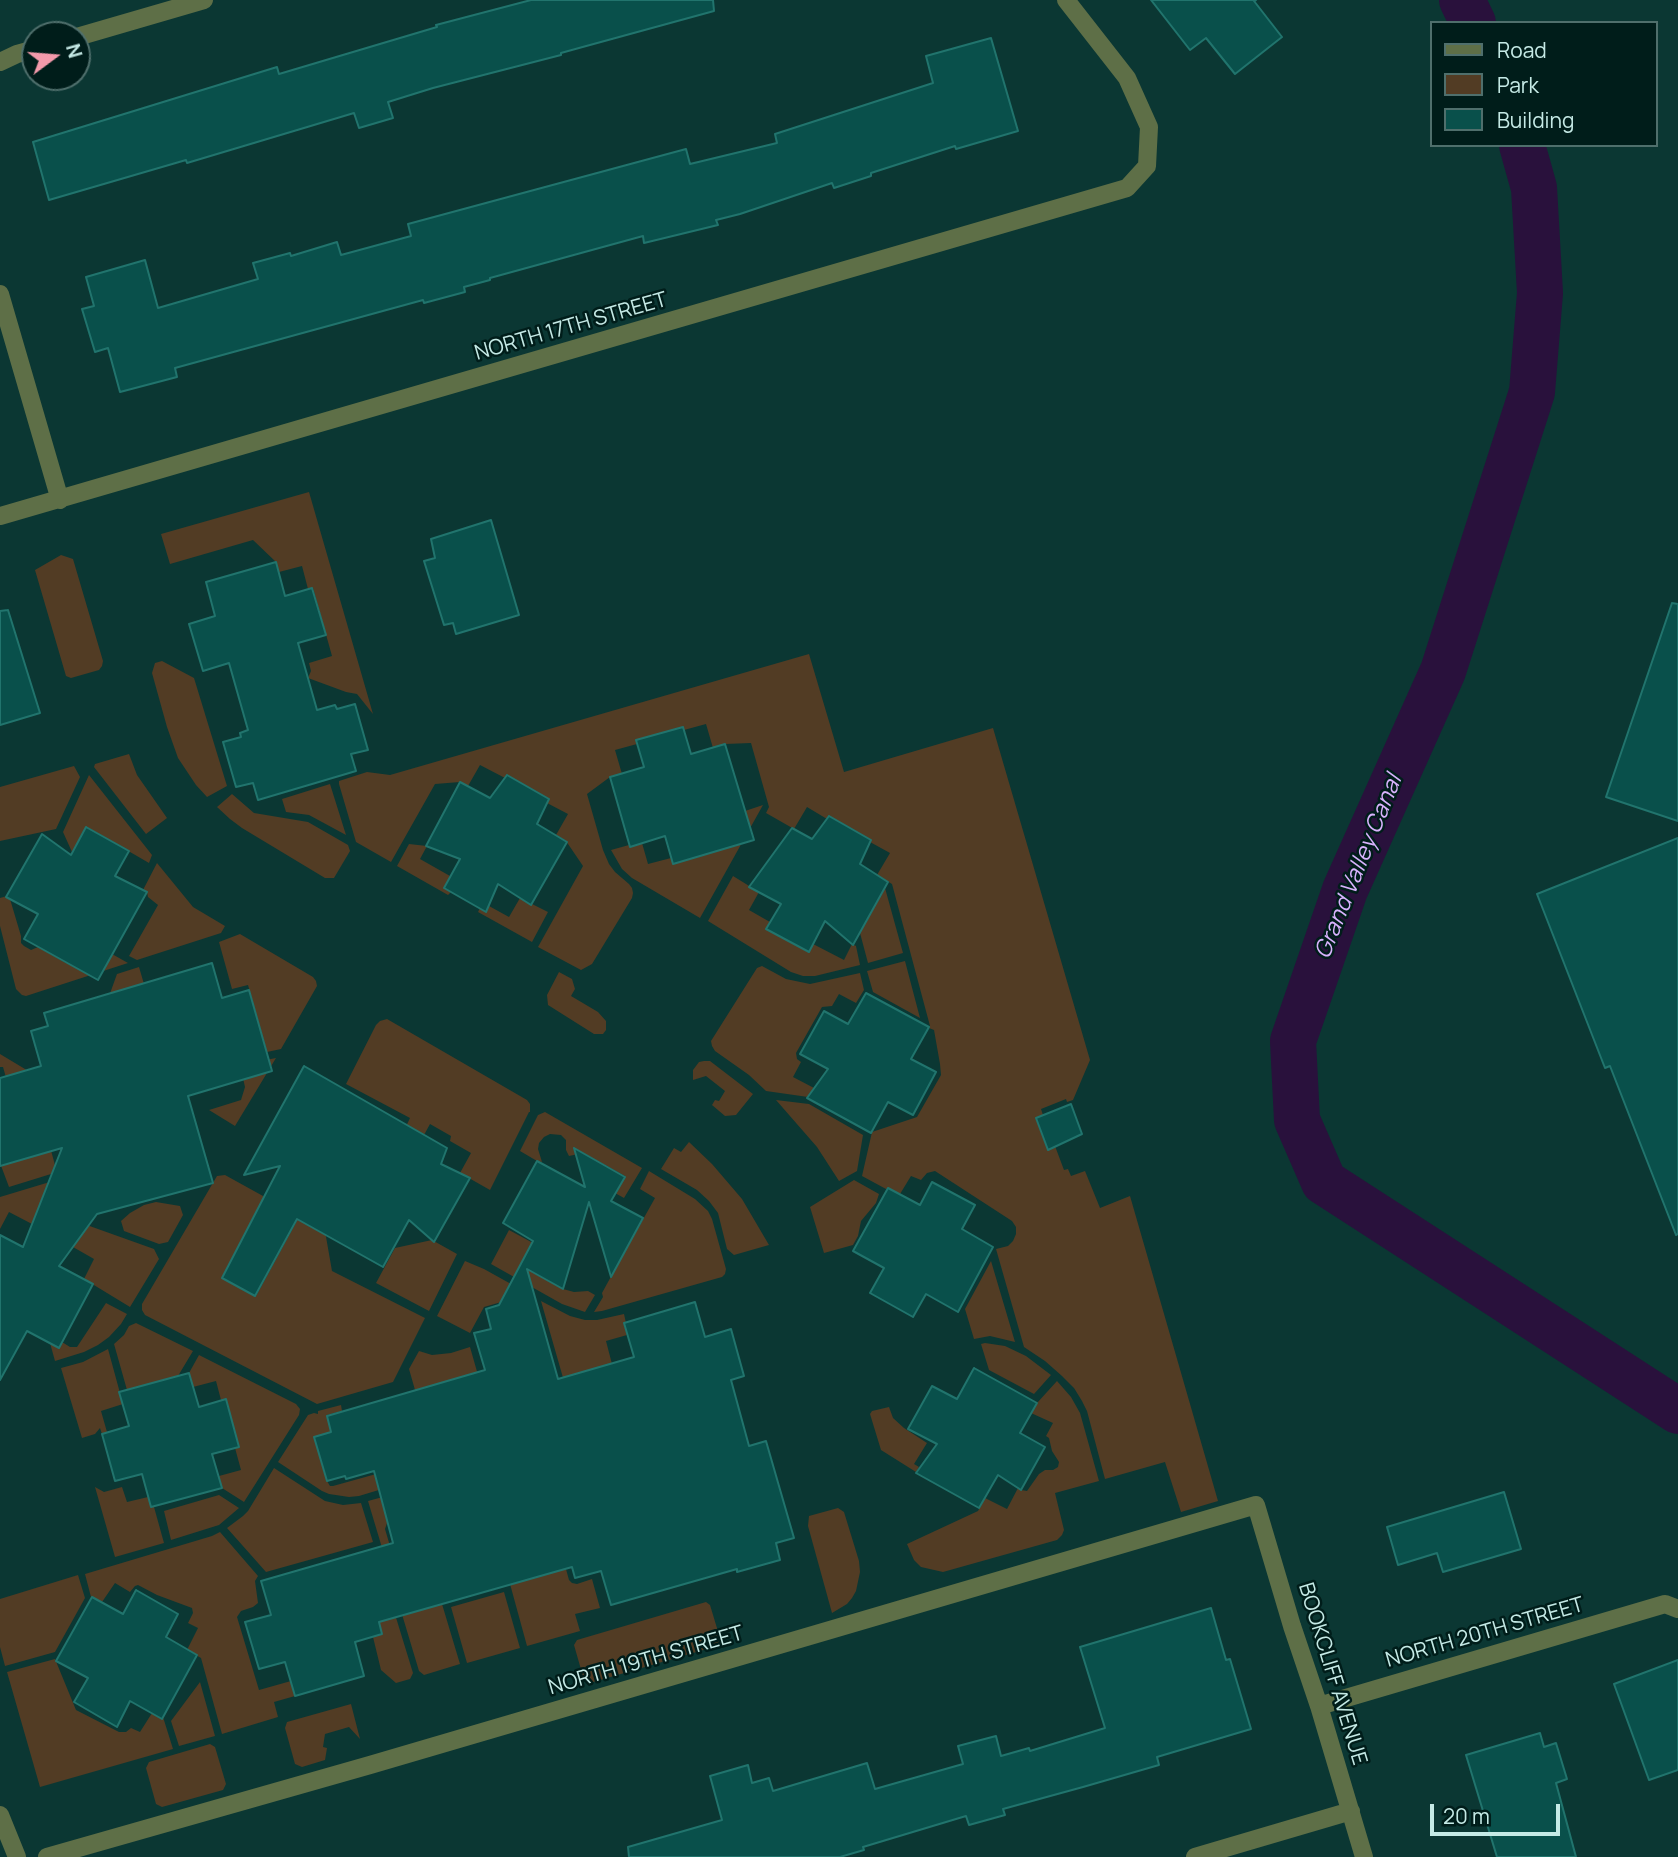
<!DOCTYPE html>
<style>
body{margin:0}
#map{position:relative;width:1678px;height:1857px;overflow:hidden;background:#0b3733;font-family:Manrope,sans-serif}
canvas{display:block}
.legend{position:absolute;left:1430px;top:21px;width:228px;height:126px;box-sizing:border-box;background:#001d1a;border:2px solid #4f6f6c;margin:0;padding:9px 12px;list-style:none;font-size:21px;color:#c5eae6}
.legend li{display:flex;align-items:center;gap:14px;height:35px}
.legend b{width:35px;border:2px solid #4f6f6c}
.north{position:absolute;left:21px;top:21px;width:70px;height:70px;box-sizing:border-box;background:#001d1a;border:2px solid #4f6f6c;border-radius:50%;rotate:74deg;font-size:19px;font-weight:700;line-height:28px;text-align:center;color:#c5eae6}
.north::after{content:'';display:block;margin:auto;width:24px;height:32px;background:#f39aab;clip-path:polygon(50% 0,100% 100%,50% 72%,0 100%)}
.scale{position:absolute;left:1430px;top:1804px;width:130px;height:32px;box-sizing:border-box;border:4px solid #c5eae6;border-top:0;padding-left:9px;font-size:21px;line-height:24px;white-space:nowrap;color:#c5eae6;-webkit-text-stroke:5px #001d1a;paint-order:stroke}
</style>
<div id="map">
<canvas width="1678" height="1857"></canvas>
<ul class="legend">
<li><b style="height:9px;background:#5e6f47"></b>Road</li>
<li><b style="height:19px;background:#523c24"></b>Park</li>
<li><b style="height:19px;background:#09504b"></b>Building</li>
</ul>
<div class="north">N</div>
<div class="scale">20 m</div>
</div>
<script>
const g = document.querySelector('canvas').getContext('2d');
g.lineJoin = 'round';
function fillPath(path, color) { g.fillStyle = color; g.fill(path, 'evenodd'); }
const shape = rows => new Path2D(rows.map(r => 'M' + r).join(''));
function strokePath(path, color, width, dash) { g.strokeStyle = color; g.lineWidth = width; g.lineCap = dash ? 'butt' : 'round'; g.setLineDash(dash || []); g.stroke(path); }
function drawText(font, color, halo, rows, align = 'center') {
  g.font = font + ' Manrope,sans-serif'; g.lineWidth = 5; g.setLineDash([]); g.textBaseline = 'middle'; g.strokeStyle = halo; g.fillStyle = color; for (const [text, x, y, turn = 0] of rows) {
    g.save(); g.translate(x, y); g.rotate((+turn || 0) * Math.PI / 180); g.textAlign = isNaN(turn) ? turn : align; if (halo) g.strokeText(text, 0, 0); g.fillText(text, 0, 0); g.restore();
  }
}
fillPath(shape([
 [309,492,373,714,357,694,346,692,308,678,311,671,309,663,332,656,313,588,308,589,302,566,279,572,276,562,253,540,170,564,161,534],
 [61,555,73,559,103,661,102,666,99,670,71,678,66,676,35,570],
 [809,654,844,772,993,728,1090,1060,1073,1100,1067,1102,1066,1099,1041,1109,1043,1115,1036,1118,1048,1149,1055,1146,1064,1170,1068,1169,1071,1176,1085,1171,1100,1208,1130,1196,1218,1501,1181,1512,1165,1462,1105,1479,1087,1411,1082,1401,1074,1388,1062,1376,1045,1361,1024,1347,996,1249,1008,1246,1013,1241,1016,1234,1016,1227,1012,1221,935,1171,927,1173,921,1180,911,1176,900,1194,888,1188,886,1189,862,1176,872,1132,917,1117,941,1075,940,1064,934,1030,929,1028,930,1026,892,884,877,875,890,853,870,842,871,840,829,816,827,819,807,807,794,829,766,813,769,807,751,743,725,744,713,748,706,724,684,730,682,727,637,740,637,744,615,750,622,774,610,777,587,794,603,850,609,864,615,872,629,884,632,888,633,893,632,898,592,964,581,970,538,947,583,866,566,841,556,835,568,814,547,803,507,775,505,778,480,765,468,786,460,782,435,784,391,862,356,842,339,784,339,781,367,772,390,775],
 [162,661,194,678,227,786,207,797,196,785,178,758,167,727,152,673,155,663],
 [129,754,137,775,167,818,146,834,94,767,95,764],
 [74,766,80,777,56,829,0,841,0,787],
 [89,775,152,855,149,863,87,827,72,852,63,832],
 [330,784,346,835,309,815,286,812,282,799],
 [232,794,254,813,308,822,348,845,350,851,334,878,325,878,242,828,230,819,217,807],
 [763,805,700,918,632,878,622,869,611,850,629,845,630,847,642,843,648,864,671,858,673,863,745,811],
 [409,844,427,846,420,859,450,876,444,888,451,892,448,895,397,866],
 [157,863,193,907,225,926,221,933,137,960,129,956,158,905,148,897,147,892,143,890],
 [733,876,759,892,749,910,770,922,767,929,808,952,813,944,844,960,852,944,856,946,860,965,815,976,803,976,791,972,708,921],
 [885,888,903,953,868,963,860,933],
 [7,896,6,897,10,899,21,936,21,943,24,946,31,950,38,947,66,963,112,954,128,963,26,996,22,995,16,989,0,926,0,898],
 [520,898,548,912,532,942,478,912,480,908,486,911,489,906,509,917],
 [240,934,313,977,316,981,317,986,281,1049,267,1052,248,985,232,989,219,942],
 [905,961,920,1018,873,992,867,971],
 [762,966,786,979,810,984,860,973,864,990,856,1003,839,994,832,1006,822,1007,796,1053,797,1059,801,1062,793,1077,814,1088,808,1097,766,1091,749,1075,715,1051,712,1046,711,1041,757,968],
 [139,967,144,984,108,999,117,974],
 [559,972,572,979,575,989,571,996,598,1012,606,1021,606,1030,603,1034,594,1034,548,1005,547,995],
 [387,1019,527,1100,530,1104,530,1112,529,1112,490,1190,460,1173,471,1153,450,1141,451,1136,430,1124,418,1146,401,1137,410,1118,346,1084,376,1025,380,1021],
 [0,1054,30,1072,56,1169,51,1174,9,1187,0,1163,0,1129,19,1123,3,1067,0,1067],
 [276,1058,235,1126,209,1110,241,1100,245,1087,240,1065],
 [704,1061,710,1061,753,1094,736,1115,725,1116,712,1105,715,1100,719,1101,725,1091,706,1076,693,1080,693,1070,699,1062],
 [776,1100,809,1104,863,1135,857,1171,839,1181,817,1147],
 [545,1112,642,1168,624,1198,615,1193,625,1176,583,1153,569,1156,566,1150,566,1140,561,1135,550,1134,544,1137,539,1143,538,1149,542,1162,537,1161,520,1151,538,1115],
 [689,1142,712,1164,742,1199,769,1245,734,1255,727,1249,718,1213,709,1201,697,1190,661,1169,674,1148,681,1152],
 [649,1171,695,1199,708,1211,712,1219,726,1269,725,1274,722,1277,602,1311,594,1312,603,1297,602,1293,608,1282,655,1198,640,1189],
 [225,1175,263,1196,264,1200,222,1278,256,1296,299,1217,325,1231,332,1271,425,1318,393,1382,317,1404,145,1315,142,1310,142,1304,217,1176],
 [854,1180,879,1194,876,1203,861,1221,858,1236,853,1245,824,1253,810,1207],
 [53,1181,70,1219,154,1249,159,1259,130,1307,84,1279,94,1259,73,1247,75,1244,34,1221,32,1224,9,1212,0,1229,0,1197],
 [156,1202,180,1206,183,1215,168,1242,159,1244,124,1231,121,1221,130,1213,144,1205],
 [509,1230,533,1243,521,1266,563,1289,574,1292,588,1291,595,1295,585,1312,562,1304,491,1264],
 [432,1240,457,1254,429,1311,376,1283,395,1248],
 [465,1261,484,1269,529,1294,484,1307,470,1333,437,1316],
 [991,1261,1015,1342,990,1336,974,1339,965,1309],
 [541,1301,570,1316,585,1320,597,1320,624,1314,626,1323,624,1324,627,1335,606,1341,612,1364,576,1423],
 [106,1303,127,1314,121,1324,109,1337,98,1345,84,1352,55,1361,50,1343,58,1348,62,1342,70,1347,77,1347],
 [136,1323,193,1351,178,1376,127,1390,114,1344,124,1335,129,1326],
 [985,1343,1005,1346,1026,1356,1051,1375,1034,1394,989,1370,981,1344],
 [470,1347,498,1445,415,1479,359,1496,349,1497,329,1494,322,1491,278,1462,308,1415,314,1413,318,1414,318,1411,341,1405,342,1411,327,1415,331,1432,314,1437,327,1481,330,1486,333,1486,466,1449,423,1388,415,1390,409,1369,419,1351,432,1355,451,1353],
 [108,1349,123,1404,101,1411,107,1432,102,1434,100,1428,95,1434,82,1438,61,1368,83,1362],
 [199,1355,296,1404,300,1409,299,1415,244,1502,222,1488,219,1476,241,1470,235,1448,226,1399,221,1400,216,1381,193,1387,189,1373],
 [1057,1381,1071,1397,1080,1413,1099,1481,1055,1493,1064,1530,1062,1535,1057,1540,943,1572,921,1567,914,1560,907,1544,978,1511,985,1498,1007,1509,1018,1488,1021,1490,1027,1491,1039,1474,1045,1470,1053,1470,1058,1467,1059,1462,1052,1451,1049,1438,1046,1436,1053,1423,1031,1413,1037,1403],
 [889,1407,893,1418,904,1428,927,1443,914,1464,919,1467,916,1472,881,1450,870,1414,872,1411],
 [274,1468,325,1501,343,1505,361,1503,373,1542,266,1572,227,1528,243,1516,248,1511],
 [95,1487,104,1492,122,1487,127,1502,148,1497,151,1507,154,1507,164,1543,115,1557],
 [219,1495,239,1508,219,1525,171,1540,164,1511],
 [390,1495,396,1520,387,1523,385,1529,400,1580,442,1604,460,1664,424,1675,419,1671,368,1501],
 [838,1508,844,1512,859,1561,860,1572,856,1591,852,1598,847,1604,832,1613,808,1526,809,1516],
 [220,1532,258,1576,255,1581,258,1603,253,1607,241,1611,237,1617,259,1690,291,1681,295,1696,274,1702,278,1717,222,1734,201,1658,187,1650,198,1628,188,1623,193,1613,192,1608,157,1595,138,1585,135,1586,130,1592,115,1583,102,1602,91,1597,85,1574,212,1536],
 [556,1533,569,1580,572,1583,577,1584,592,1579,600,1608,575,1614,580,1631,527,1646,507,1573],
 [375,1549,413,1673,410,1679,396,1683,381,1670,373,1637,382,1633,369,1587],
 [78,1575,85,1598,55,1652,5,1666,0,1647,0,1599],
 [504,1592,520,1648,467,1663,451,1607],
 [706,1602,710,1605,720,1638,717,1646,590,1683,584,1680,574,1645,577,1640],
 [55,1659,76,1710,119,1732,126,1732,131,1728,140,1732,152,1713,162,1719,163,1717,173,1749,40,1787,7,1672],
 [200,1682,215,1736,179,1746,171,1721],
 [351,1704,360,1739,349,1727,325,1734,323,1747,327,1748,325,1760,302,1767,295,1764,285,1728,287,1722],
 [210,1744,215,1747,226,1784,223,1790,162,1807,156,1804,146,1768,149,1762]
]), '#523c24');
strokePath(shape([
 [1462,0,1473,23],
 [1522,145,1534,188,1540,293,1532,392,1443,671,1345,890,1293,1041,1297,1120,1324,1182,1678,1411]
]), '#29113c', 46);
const building = shape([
 [531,0,713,0,714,11,579,48,561,53,561,55,433,88,388,102,393,118,359,128,354,113,187,163,186,160,49,200,33,142,277,67,279,74,437,27,436,25,531,0],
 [1151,0,1256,0,1254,1,1282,37,1235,74,1206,38,1190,50,1151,0],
 [991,38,1018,131,956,149,955,146,871,173,871,176,834,188,832,183,740,214,716,220,718,225,644,243,643,236,490,278,490,280,464,287,465,292,424,303,423,300,175,368,177,377,120,392,108,348,95,352,82,309,94,306,86,277,145,260,158,308,258,279,253,263,290,253,291,256,337,242,341,255,411,236,408,224,686,149,690,164,777,143,775,134,933,83,926,56,991,38],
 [491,520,519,615,456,634,453,623,444,625,424,561,435,558,431,539,491,520],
 [276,562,285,596,312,588,326,635,298,643,317,710,335,705,337,709,355,704,368,750,351,754,356,771,258,800,253,783,236,787,223,742,241,737,240,733,248,730,229,663,203,671,189,624,215,616,206,582,276,562],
 [1672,603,1678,604,1678,821,1606,797,1672,603],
 [8,610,40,713,0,725,0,611,8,610],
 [683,727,691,754,725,744,754,840,673,864,665,836,630,847,610,777,644,767,636,740,683,727],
 [507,775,549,799,537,824,567,842,531,905,498,884,486,912,444,888,460,859,426,846,460,782,490,798,507,775],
 [829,816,871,840,860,864,888,882,853,945,825,921,809,952,766,929,781,904,749,887,792,828,812,839,829,816],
 [86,827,129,851,115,876,147,892,98,980,24,939,38,914,6,897,42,834,71,855,86,827],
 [1678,838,1678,1234,1676,1235,1610,1066,1605,1068,1537,894,1678,838],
 [212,963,222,998,249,990,272,1071,188,1096,213,1183,97,1214,59,1266,93,1284,59,1348,27,1331,0,1380,0,1235,23,1247,62,1148,0,1166,0,1078,41,1066,31,1031,48,1026,44,1013,212,963],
 [866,993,929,1027,911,1059,936,1072,913,1115,888,1102,871,1133,807,1098,828,1069,800,1054,824,1011,848,1024,866,993],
 [304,1066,447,1148,441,1164,470,1178,434,1242,409,1220,383,1267,297,1219,255,1296,222,1278,280,1166,244,1175,304,1066],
 [1071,1104,1082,1134,1048,1150,1036,1118,1071,1104],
 [574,1148,625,1177,611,1201,643,1218,611,1277,589,1202,563,1289,527,1269,558,1379,634,1357,624,1323,695,1302,705,1337,731,1329,744,1376,731,1380,749,1446,766,1441,794,1538,776,1543,780,1560,737,1572,737,1569,611,1605,601,1571,575,1578,572,1567,379,1622,382,1634,355,1642,364,1676,295,1696,285,1662,259,1669,245,1622,271,1615,261,1581,393,1543,374,1471,346,1479,345,1476,327,1481,314,1437,331,1432,327,1416,485,1370,474,1333,491,1329,486,1309,499,1305,533,1241,503,1223,537,1161,585,1187,574,1148],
 [932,1182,975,1205,962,1229,993,1247,958,1312,926,1294,913,1317,870,1293,884,1268,853,1251,888,1188,920,1205,932,1182],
 [974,1368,1037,1403,1020,1433,1045,1447,1021,1490,998,1475,979,1508,916,1473,937,1444,908,1429,932,1386,957,1399,974,1368],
 [189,1373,199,1407,226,1399,239,1447,212,1454,222,1488,151,1507,142,1474,115,1481,102,1434,129,1426,119,1392,189,1373],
 [1504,1492,1521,1549,1443,1572,1437,1553,1398,1565,1387,1527,1504,1492],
 [136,1590,178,1614,166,1637,197,1655,162,1719,130,1701,117,1727,74,1702,88,1678,56,1661,92,1597,123,1614,136,1590],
 [1211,1608,1226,1660,1230,1659,1251,1729,1157,1757,1159,1765,1083,1787,1003,1809,1005,1815,969,1825,966,1816,863,1847,864,1850,840,1857,629,1857,628,1847,722,1820,710,1776,748,1765,752,1783,769,1778,773,1791,867,1763,875,1789,963,1764,958,1746,996,1736,1001,1756,1029,1748,1030,1751,1105,1728,1080,1647,1211,1608],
 [1678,1660,1678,1770,1649,1780,1614,1684,1678,1660],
 [1540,1733,1544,1747,1556,1743,1567,1779,1556,1783,1576,1857,1497,1857,1466,1755,1540,1733]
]);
fillPath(building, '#09504b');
strokePath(building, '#21746d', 2);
strokePath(shape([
 [77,37,204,0],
 [0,62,17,54,35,49],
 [0,294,60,500],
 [0,516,1127,188,1147,166,1149,127,1127,78,1066,0],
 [1319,1706,1665,1604,1678,1609],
 [0,1815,17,1857],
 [47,1857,370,1765,1256,1505,1292,1626,1319,1706,1364,1857],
 [1195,1857,1351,1811]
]), '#5e6f47', 18);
drawText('21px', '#c5eae6', '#001d1a', [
 ["NORTH 17TH STREET",571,327,-16],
 ["NORTH 20TH STREET",1485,1633,-16],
 ["NORTH 19TH STREET",646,1661,-16],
 ["BOOKCLIFF AVENUE",1332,1674,73]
]);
drawText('italic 23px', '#d8b2fd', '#001d1a', [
 ["Grand Valley Canal",1359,867,-68]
]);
</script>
